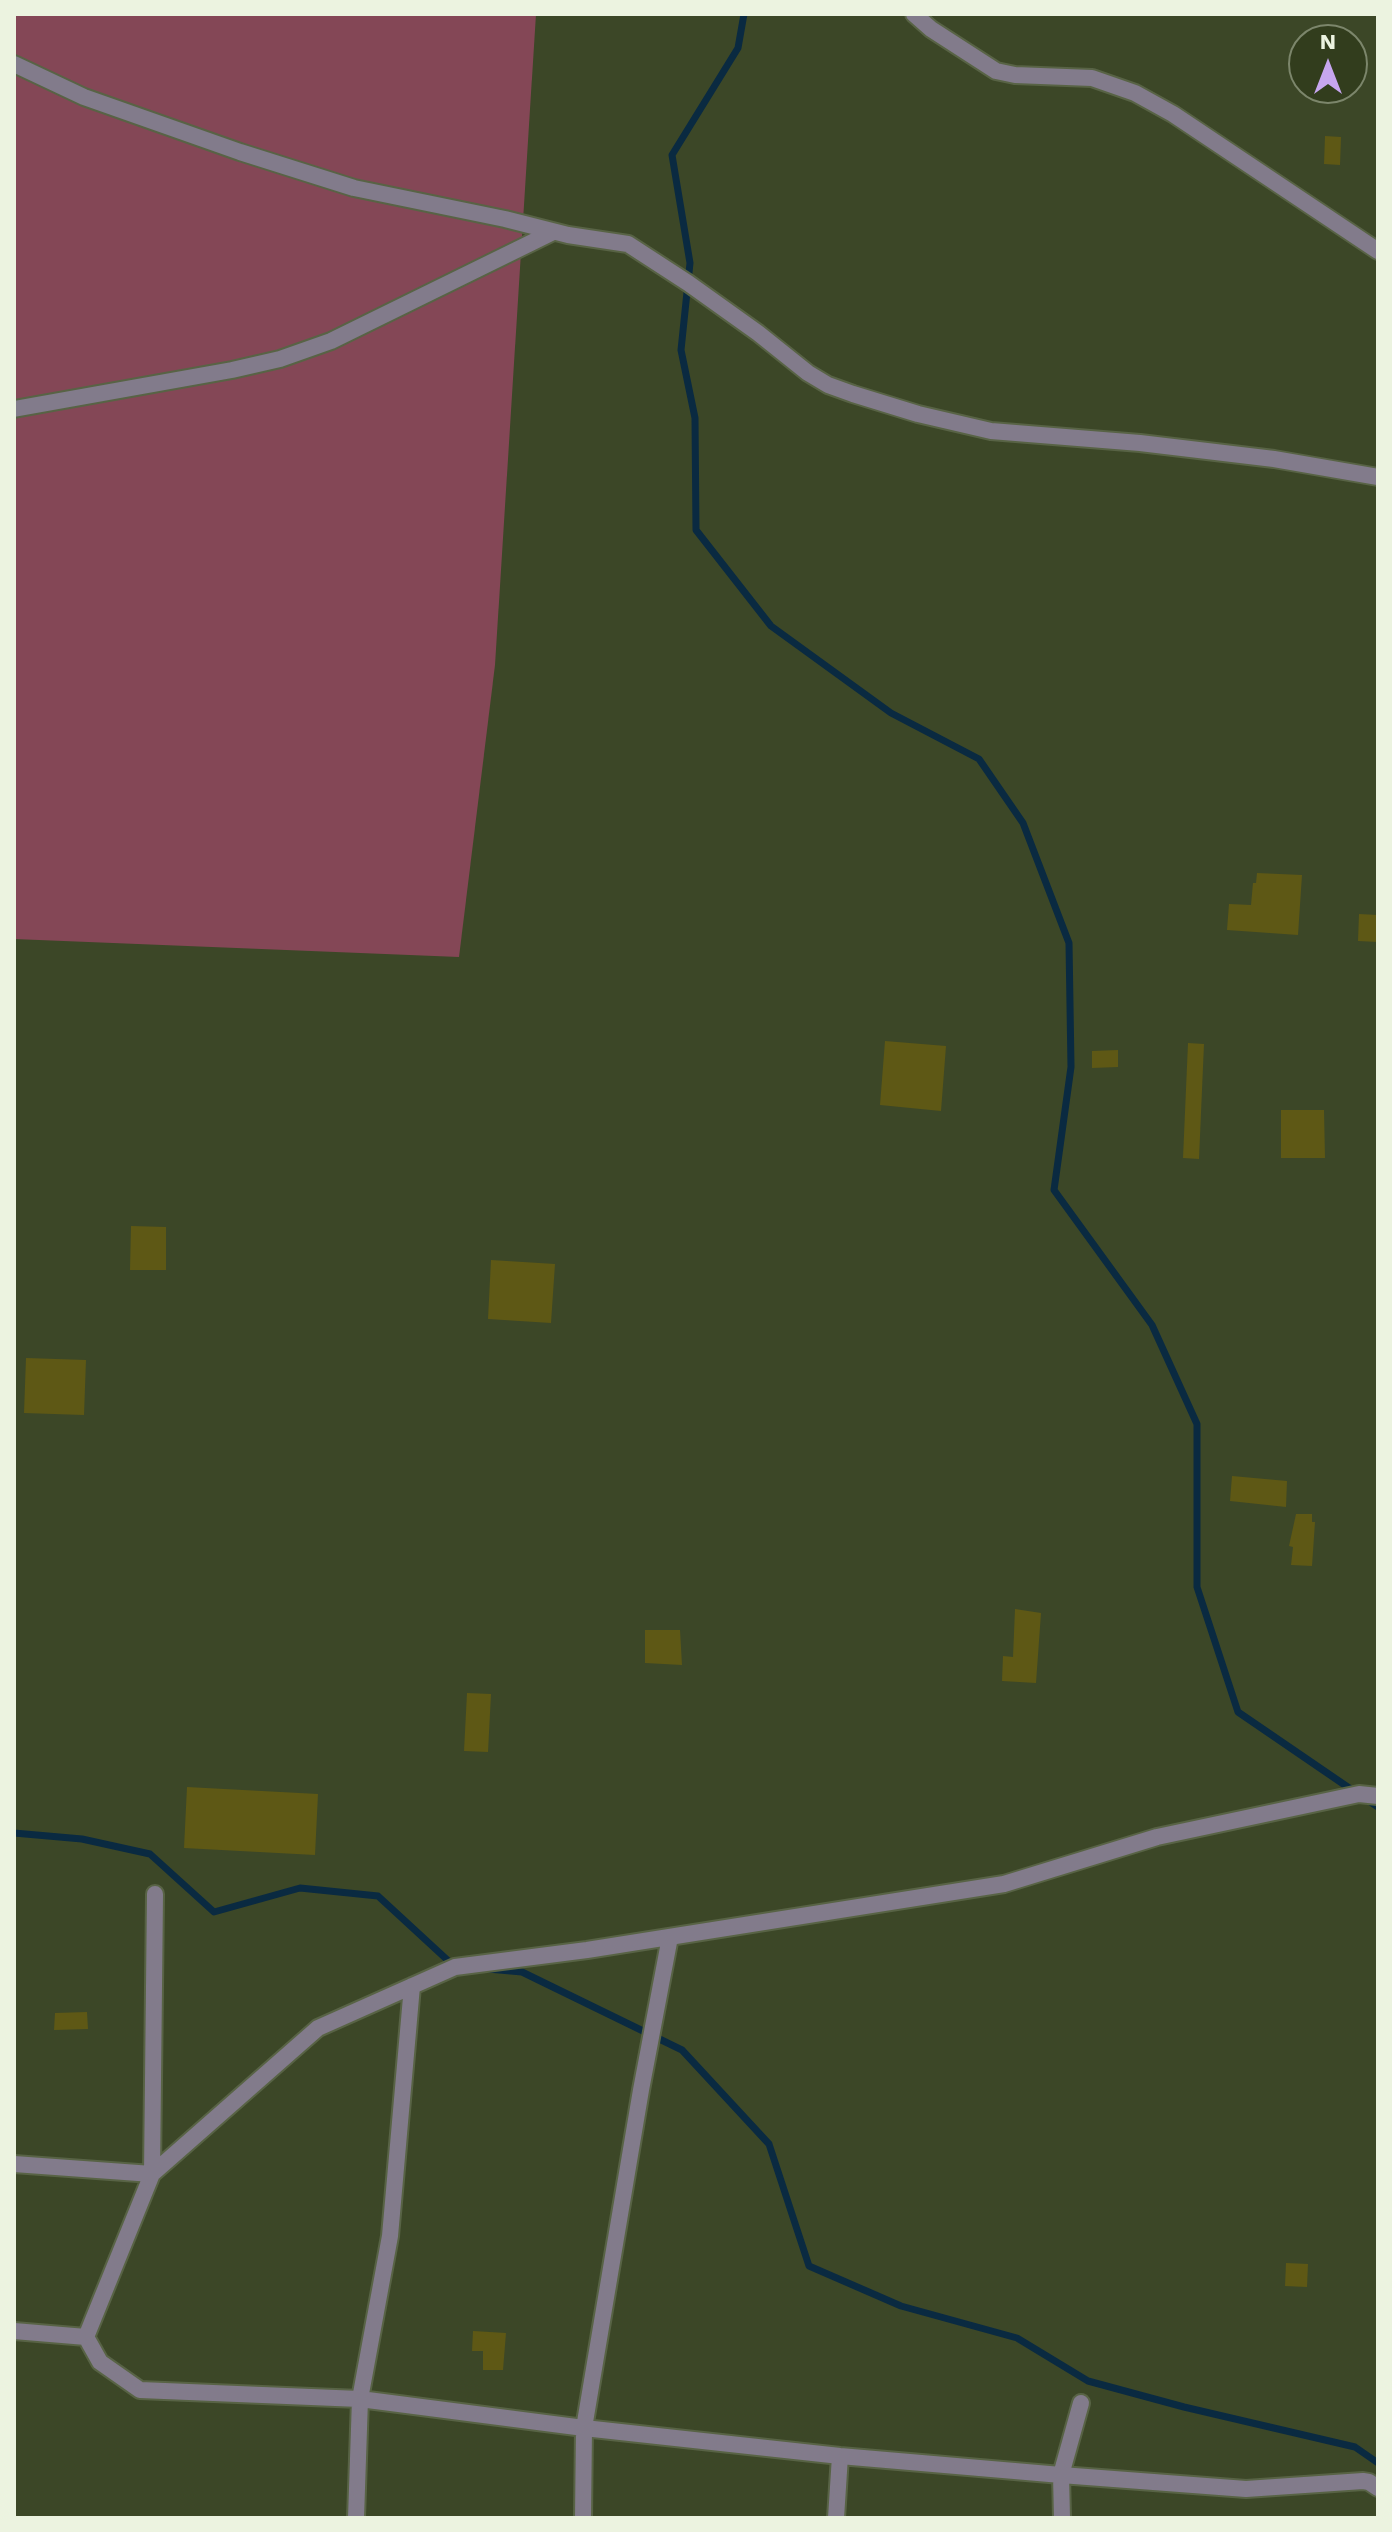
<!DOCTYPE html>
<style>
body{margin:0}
#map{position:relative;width:1392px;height:2532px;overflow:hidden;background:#3c4727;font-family:"Work Sans",sans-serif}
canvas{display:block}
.frame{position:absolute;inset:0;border:16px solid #ecf3e0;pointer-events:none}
.north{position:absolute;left:1288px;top:24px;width:80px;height:80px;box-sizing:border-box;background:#323d1d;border:2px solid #7c866b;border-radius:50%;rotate:0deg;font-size:22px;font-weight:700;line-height:32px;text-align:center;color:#ecf3e0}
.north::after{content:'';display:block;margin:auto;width:28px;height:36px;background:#c7a6ef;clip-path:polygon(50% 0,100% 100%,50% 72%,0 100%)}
</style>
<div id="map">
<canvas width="1392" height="2532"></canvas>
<div class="frame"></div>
<div class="north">N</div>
</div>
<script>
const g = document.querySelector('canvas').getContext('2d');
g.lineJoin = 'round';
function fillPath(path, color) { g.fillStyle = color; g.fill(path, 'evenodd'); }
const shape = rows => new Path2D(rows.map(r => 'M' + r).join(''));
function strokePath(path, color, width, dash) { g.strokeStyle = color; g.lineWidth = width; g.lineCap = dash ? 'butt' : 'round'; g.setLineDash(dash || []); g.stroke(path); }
fillPath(shape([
 [14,14,536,14,495,665,459,957,14,939]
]), '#844756');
strokePath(shape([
 [744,14,738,48,672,155,690,263,681,350,695,418,696,530,771,626,891,713,979,759,1023,823,1069,943,1071,1067,1054,1190,1152,1325,1197,1424,1197,1587,1238,1712,1355,1792],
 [1366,1799,1378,1807],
 [14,1833,82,1839,150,1854,214,1912,300,1888,378,1896,455,1967],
 [488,1969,522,1972,682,2050,769,2144,809,2266,901,2306,1017,2338,1088,2381,1184,2407,1355,2447,1378,2463]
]), '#0a2a41', 7);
fillPath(shape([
 [1325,136,1341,137,1340,165,1324,164],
 [1257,873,1302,875,1298,935,1227,930,1229,904,1251,905,1253,883,1256,883],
 [1359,914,1378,915,1378,942,1358,941],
 [885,1041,946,1046,941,1111,880,1105],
 [1188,1043,1204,1044,1199,1159,1183,1158],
 [1118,1050,1118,1067,1092,1068,1092,1051],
 [1281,1110,1324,1110,1325,1158,1281,1158],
 [131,1226,166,1227,166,1270,130,1270],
 [491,1260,555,1264,551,1323,488,1319],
 [26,1358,86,1360,84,1415,24,1413],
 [1232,1476,1287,1481,1286,1507,1230,1501],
 [1296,1514,1312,1514,1312,1522,1315,1522,1312,1566,1291,1565,1293,1547,1289,1546],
 [1015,1609,1041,1613,1036,1683,1002,1681,1003,1656,1013,1657],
 [645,1630,680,1630,682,1665,645,1663],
 [467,1693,491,1694,488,1752,464,1751],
 [187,1787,318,1794,315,1855,184,1848],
 [87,2012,88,2029,54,2030,55,2013],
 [1286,2263,1308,2264,1307,2287,1285,2286],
 [473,2331,506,2333,503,2370,483,2370,483,2351,472,2351]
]), '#5e5815');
const street = shape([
 [914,14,931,29,996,71,1015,75,1092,78,1135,93,1173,114,1378,251],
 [14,64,84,97,240,152,354,188,505,219,568,235,628,244,688,283,758,333,808,373,828,385,853,394,918,414,991,431,1140,443,1274,459,1378,477],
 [14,409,232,370,280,359,331,341,553,232],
 [155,1894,152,2174,86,2337,100,2362,140,2390,360,2399,584,2428,840,2456,1061,2475,1246,2489,1363,2481,1369,2482,1378,2488],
 [14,2164,152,2174,318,2028,455,1967,587,1950,1004,1884,1157,1837,1359,1794,1378,1796],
 [14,2331,86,2337],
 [356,2518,360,2399,390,2236,412,1986],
 [583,2518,584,2428,641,2090,670,1937],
 [836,2518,840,2456],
 [1062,2518,1061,2475,1081,2403]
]);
strokePath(street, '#586345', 20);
strokePath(street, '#827b8b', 16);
</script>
